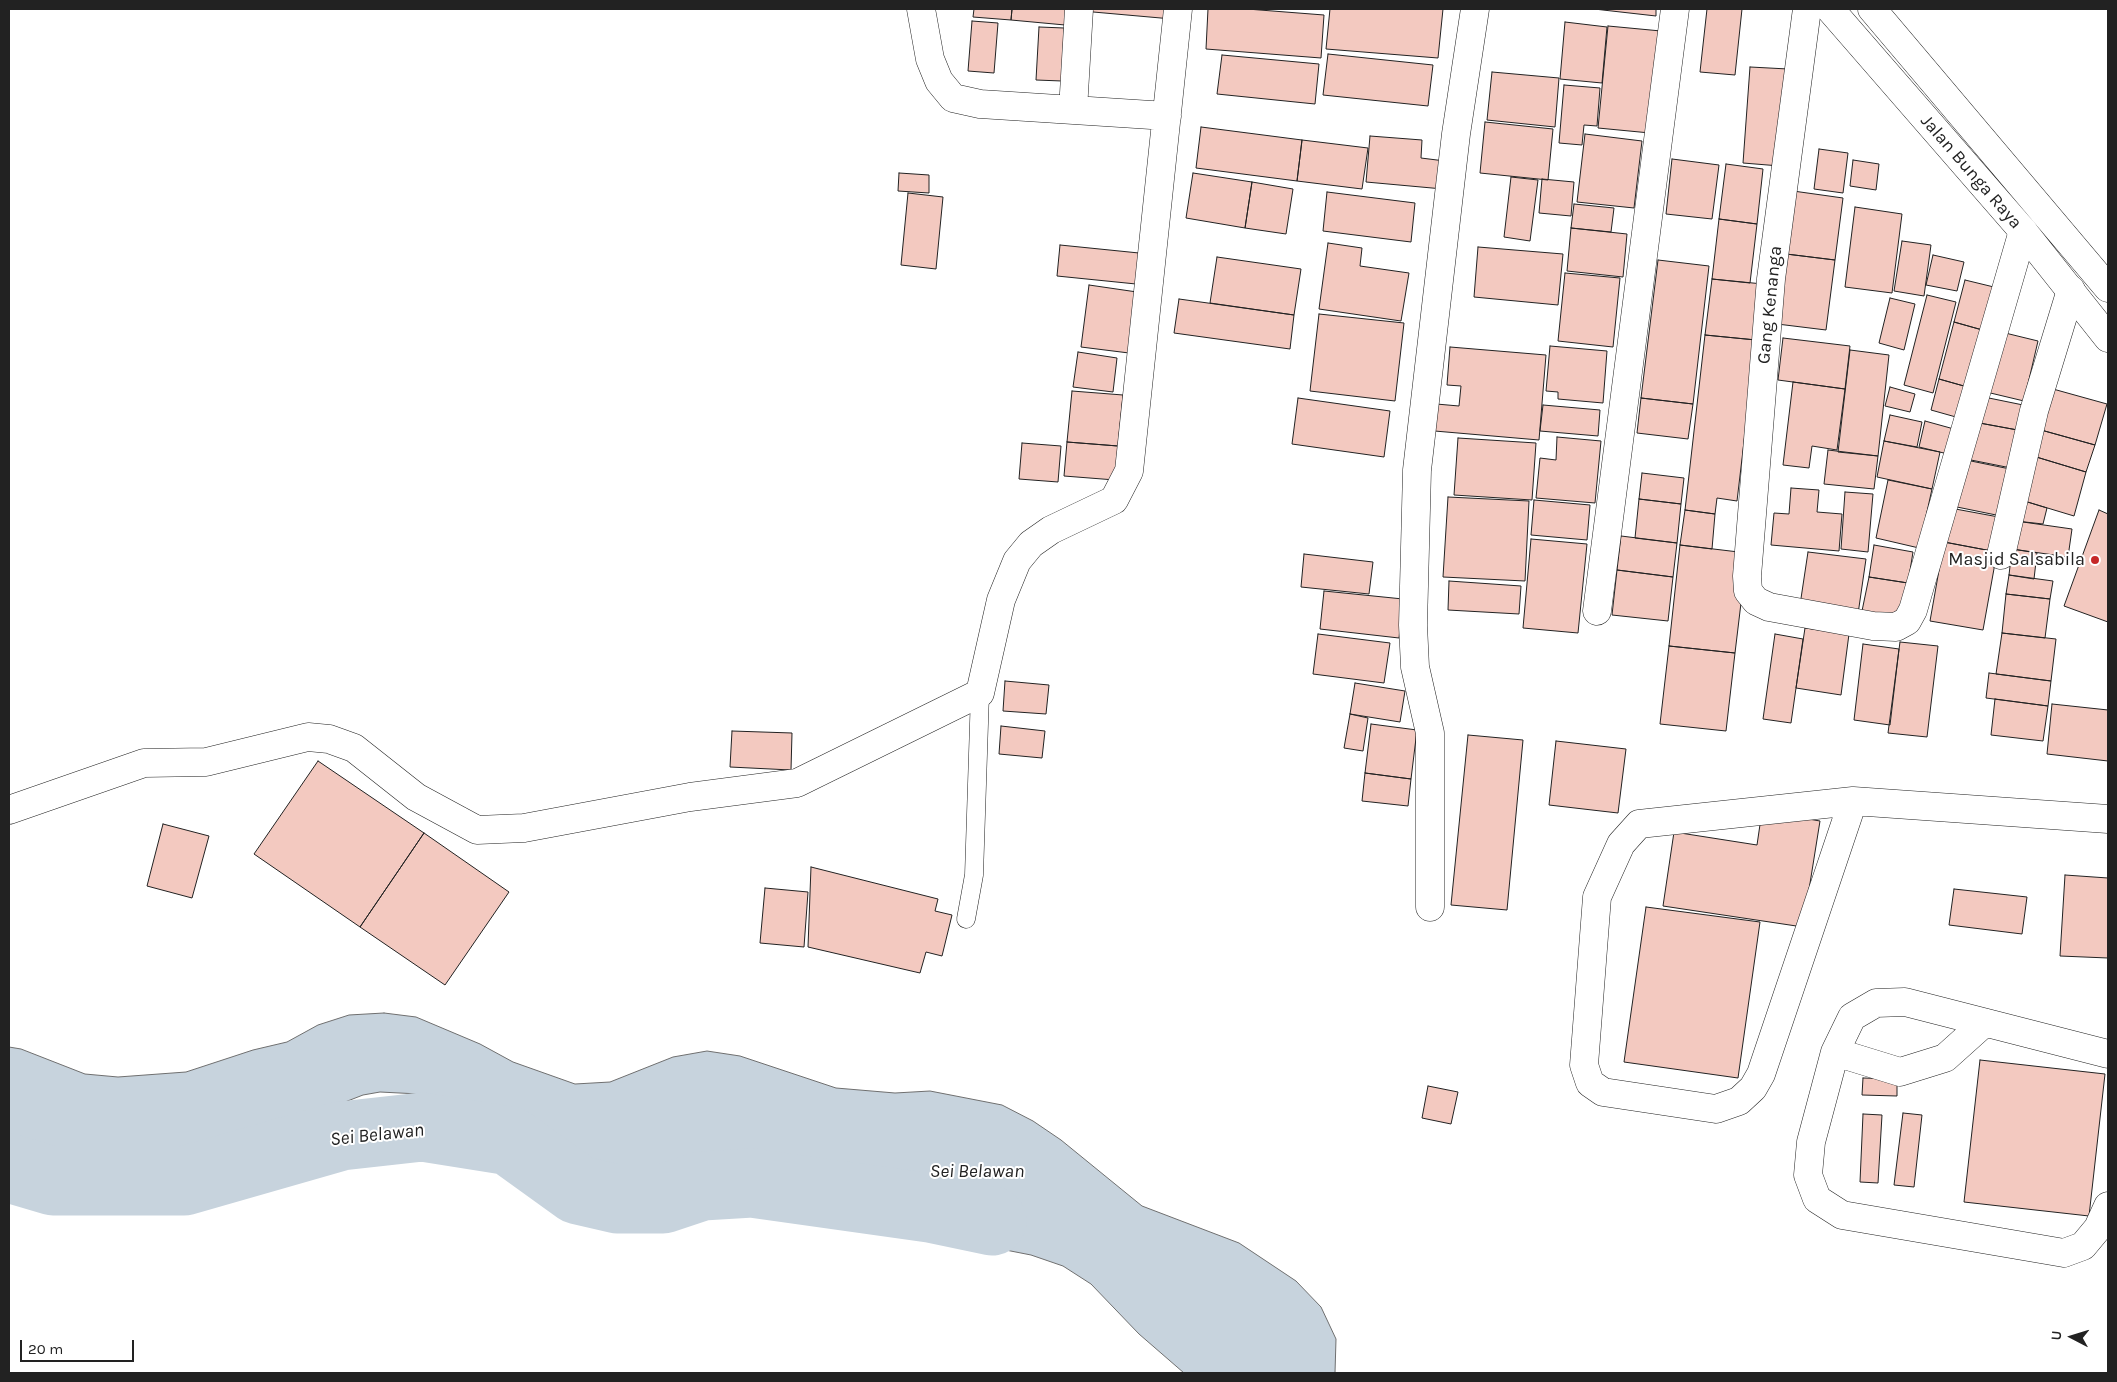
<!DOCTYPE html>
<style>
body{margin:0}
#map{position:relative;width:2117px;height:1382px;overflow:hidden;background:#fff;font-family:Karla,sans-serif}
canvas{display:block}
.frame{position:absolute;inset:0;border:10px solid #222;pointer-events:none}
.north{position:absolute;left:2047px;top:1312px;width:50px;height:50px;-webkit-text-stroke:4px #fff;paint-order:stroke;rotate:275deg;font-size:14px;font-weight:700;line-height:20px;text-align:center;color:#222}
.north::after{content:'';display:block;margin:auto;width:18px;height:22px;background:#222;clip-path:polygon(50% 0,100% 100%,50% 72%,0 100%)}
.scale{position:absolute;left:20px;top:1340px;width:114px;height:22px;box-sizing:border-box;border:2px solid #222;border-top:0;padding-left:6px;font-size:15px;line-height:18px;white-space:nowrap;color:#222;-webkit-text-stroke:4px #fff;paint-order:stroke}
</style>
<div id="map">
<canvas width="2117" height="1382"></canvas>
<div class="frame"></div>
<div class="north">U</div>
<div class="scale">20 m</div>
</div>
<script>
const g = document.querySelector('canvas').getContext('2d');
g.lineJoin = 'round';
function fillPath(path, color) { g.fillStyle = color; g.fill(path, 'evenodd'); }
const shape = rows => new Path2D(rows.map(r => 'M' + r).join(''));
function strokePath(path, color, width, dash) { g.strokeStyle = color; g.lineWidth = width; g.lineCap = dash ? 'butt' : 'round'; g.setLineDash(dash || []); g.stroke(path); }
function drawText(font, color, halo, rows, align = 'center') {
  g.font = font + ' Karla,sans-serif'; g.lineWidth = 4; g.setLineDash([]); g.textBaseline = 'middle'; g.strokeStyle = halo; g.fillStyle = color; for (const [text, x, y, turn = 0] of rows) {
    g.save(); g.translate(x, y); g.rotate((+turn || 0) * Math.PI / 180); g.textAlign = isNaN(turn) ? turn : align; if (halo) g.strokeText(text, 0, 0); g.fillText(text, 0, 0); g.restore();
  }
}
const water = shape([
 [384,1013,416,1017,480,1044,513,1062,575,1084,610,1082,673,1057,707,1051,740,1056,836,1088,895,1093,930,1091,1002,1105,1033,1121,1061,1140,1142,1206,1239,1243,1296,1281,1321,1307,1336,1339,1335,1373,1184,1373,1139,1334,1091,1284,1063,1266,1031,1255,965,1242,933,1230,880,1189,815,1184,748,1169,714,1165,682,1169,617,1184,601,1185,568,1175,516,1129,485,1113,419,1094,380,1092,363,1095,345,1102,303,1136,287,1143,240,1150,177,1167,144,1170,110,1170,9,1162,9,1047,21,1049,85,1074,118,1077,186,1072,253,1050,287,1042,318,1025,349,1015,384,1013]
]);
fillPath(water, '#c7d3dd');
strokePath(water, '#6f6f6f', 1);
strokePath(shape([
 [9,1168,53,1181,184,1181,341,1136,422,1127,510,1141,578,1190,617,1199,663,1199,702,1186,752,1183,930,1208,992,1221]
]), '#c7d3dd', 69);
const building = shape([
 [974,9,1012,9,1011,20,973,17,974,9],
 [1012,9,1067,9,1065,25,1011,20,1012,9],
 [1083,9,1173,9,1172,19,1082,11,1083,9],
 [1208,9,1247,9,1324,15,1321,58,1206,49,1208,9],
 [1330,9,1443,9,1438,58,1326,49,1330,9],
 [1594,9,1656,9,1656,16,1594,9],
 [1707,9,1742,9,1735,75,1700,72,1707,9],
 [972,21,998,23,994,73,968,71,972,21],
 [1565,22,1607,27,1602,83,1560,79,1565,22],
 [1608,26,1661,31,1650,133,1598,128,1608,26],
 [1039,27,1064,28,1062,81,1036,80,1039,27],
 [1328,54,1433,65,1428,106,1323,95,1328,54],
 [1222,55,1319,64,1315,104,1217,94,1222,55],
 [1750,67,1788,69,1780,166,1743,163,1750,67],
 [1492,72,1559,78,1555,127,1487,120,1492,72],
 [1564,85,1600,88,1597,126,1584,125,1582,145,1559,143,1564,85],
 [1485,122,1553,129,1548,180,1480,173,1485,122],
 [1201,127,1302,140,1297,181,1196,168,1201,127],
 [1585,134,1642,141,1634,208,1577,202,1585,134],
 [1370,136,1422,140,1421,158,1445,161,1443,189,1366,182,1370,136],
 [1302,140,1368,148,1362,189,1297,181,1302,140],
 [1819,149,1848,153,1843,193,1814,189,1819,149],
 [1672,159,1719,165,1712,219,1666,214,1672,159],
 [1853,160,1879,164,1876,190,1850,186,1853,160],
 [1726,164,1763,169,1757,224,1719,219,1726,164],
 [899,173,929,175,929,193,898,191,899,173],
 [1193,173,1252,182,1245,228,1186,218,1193,173],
 [1511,177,1538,180,1530,241,1504,237,1511,177],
 [1542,179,1574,182,1571,216,1539,213,1542,179],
 [1252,182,1293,189,1286,234,1245,228,1252,182],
 [1786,190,1843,198,1835,260,1778,253,1786,190],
 [1327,192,1415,203,1411,242,1323,231,1327,192],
 [908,193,943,197,936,269,901,265,908,193],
 [1574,204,1614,208,1611,232,1571,228,1574,204],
 [1855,207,1902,214,1892,293,1845,287,1855,207],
 [1719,219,1757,224,1750,283,1712,279,1719,219],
 [1571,228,1627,234,1623,277,1567,271,1571,228],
 [1902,241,1931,245,1924,296,1894,291,1902,241],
 [1328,243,1362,248,1360,266,1409,273,1401,321,1319,309,1328,243],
 [1060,245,1139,253,1136,284,1057,276,1060,245],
 [1478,247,1563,254,1558,305,1474,297,1478,247],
 [1778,253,1835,260,1826,330,1769,323,1778,253],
 [1933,255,1964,262,1957,291,1926,285,1933,255],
 [1217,257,1301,269,1294,315,1210,303,1217,257],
 [1658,260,1709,266,1693,404,1641,398,1658,260],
 [1565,273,1620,278,1613,347,1558,341,1565,273],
 [1712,279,1763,284,1756,340,1705,335,1712,279],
 [1965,280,1998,288,1986,331,1954,322,1965,280],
 [1089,285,1137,292,1129,353,1081,347,1089,285],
 [1927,295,1956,302,1933,393,1904,385,1927,295],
 [1890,298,1915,304,1904,350,1879,343,1890,298],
 [1179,299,1294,315,1290,349,1174,333,1179,299],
 [1319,314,1404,323,1395,401,1310,391,1319,314],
 [1954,322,1986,331,1971,388,1939,379,1954,322],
 [1997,331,2038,341,2024,401,1982,391,1997,331],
 [1705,335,1756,340,1737,501,1717,498,1715,514,1685,510,1705,335],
 [1783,338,1850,346,1845,389,1778,380,1783,338],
 [1550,346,1607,351,1603,403,1558,399,1558,392,1546,391,1550,346],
 [1450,347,1546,355,1539,440,1423,430,1425,403,1459,406,1461,386,1447,385,1450,347],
 [1850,350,1889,355,1878,456,1838,452,1850,350],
 [1078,352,1117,358,1113,392,1073,387,1078,352],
 [1939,379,1971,388,1963,419,1931,410,1939,379],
 [1793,382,1845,389,1837,450,1812,446,1809,468,1783,465,1793,382],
 [1890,387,1915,394,1910,412,1885,406,1890,387],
 [2053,389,2107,404,2095,445,2041,430,2053,389],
 [1072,391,1123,395,1118,446,1067,442,1072,391],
 [1979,396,2028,406,2023,431,1974,422,1979,396],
 [1298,398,1390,411,1384,457,1292,444,1298,398],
 [1641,398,1693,404,1688,439,1637,433,1641,398],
 [1543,405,1600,410,1598,436,1540,431,1543,405],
 [1890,415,1922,422,1917,447,1884,441,1890,415],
 [1925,421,1954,429,1948,454,1919,447,1925,421],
 [1974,422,2023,431,2016,469,1966,459,1974,422],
 [2041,430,2095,445,2086,472,2033,456,2041,430],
 [1557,437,1601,441,1595,503,1536,498,1540,458,1556,460,1557,437],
 [1458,438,1536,443,1532,500,1454,495,1458,438],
 [1884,441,1940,452,1932,489,1877,477,1884,441],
 [1067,442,1118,446,1115,480,1064,476,1067,442],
 [1022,443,1061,446,1058,482,1019,479,1022,443],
 [1828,450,1878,456,1874,489,1824,484,1828,450],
 [2033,456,2086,472,2074,516,2021,500,2033,456],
 [1966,460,2010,469,2001,516,1957,507,1966,460],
 [1642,473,1684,478,1681,504,1639,499,1642,473],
 [1888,480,1932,489,1919,548,1876,538,1888,480],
 [1791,488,1819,490,1817,512,1842,514,1839,551,1771,545,1774,513,1789,514,1791,488],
 [1845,492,1873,494,1868,552,1841,549,1845,492],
 [1448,497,1529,501,1525,581,1443,577,1448,497],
 [1639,499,1681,504,1677,543,1635,538,1639,499],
 [1534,500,1590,505,1587,540,1531,535,1534,500],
 [2021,500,2047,508,2043,524,2016,521,2021,500],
 [1950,508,2004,518,1997,552,1944,542,1950,508],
 [1685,510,1715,514,1712,549,1680,545,1685,510],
 [2099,510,2108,514,2108,622,2064,606,2099,510],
 [2016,521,2072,529,2068,557,2012,549,2016,521],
 [1621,536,1677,543,1673,577,1617,570,1621,536],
 [1531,539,1587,544,1578,633,1523,628,1531,539],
 [1944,542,1997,552,1983,630,1930,621,1944,542],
 [1680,545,1747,553,1735,653,1669,646,1680,545],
 [1874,545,1913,552,1908,583,1869,577,1874,545],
 [2012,549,2037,553,2034,579,2009,575,2012,549],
 [1808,552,1866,559,1858,614,1800,605,1808,552],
 [1304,554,1373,562,1369,594,1301,587,1304,554],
 [1617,570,1673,577,1668,621,1612,615,1617,570],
 [2009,575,2053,581,2050,599,2006,594,2009,575],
 [1869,577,1908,583,1902,618,1862,611,1869,577],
 [1449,581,1521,586,1519,614,1448,610,1449,581],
 [1324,591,1403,599,1399,638,1320,629,1324,591],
 [2006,594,2050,599,2045,638,2002,633,2006,594],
 [1805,628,1849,634,1841,695,1796,688,1805,628],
 [2002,633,2056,639,2051,681,1996,674,2002,633],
 [1318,634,1390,643,1384,683,1313,674,1318,634],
 [1775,634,1803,639,1791,723,1763,719,1775,634],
 [1900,642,1938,646,1927,737,1888,733,1900,642],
 [1863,644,1899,649,1890,725,1854,720,1863,644],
 [1669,646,1735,653,1726,731,1660,724,1669,646],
 [1989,673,2051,681,2048,706,1986,698,1989,673],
 [1005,681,1049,685,1046,714,1003,711,1005,681],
 [1355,683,1405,691,1400,722,1350,714,1355,683],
 [1995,699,2048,706,2043,741,1991,735,1995,699],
 [2052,704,2108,710,2108,761,2047,754,2052,704],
 [1350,714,1368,718,1363,751,1344,748,1350,714],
 [1371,724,1417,730,1411,779,1365,773,1371,724],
 [1001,726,1045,731,1042,758,999,754,1001,726],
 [732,731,792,733,791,770,730,767,732,731],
 [1468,735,1523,740,1507,910,1451,905,1468,735],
 [1556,741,1626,749,1618,813,1549,805,1556,741],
 [318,761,424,833,360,927,254,854,318,761],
 [1365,773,1411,779,1408,806,1362,801,1365,773],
 [1762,811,1820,821,1803,927,1663,906,1674,832,1757,845,1762,811],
 [163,824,209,836,192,898,147,886,163,824],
 [424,833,509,892,445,985,360,927,424,833],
 [811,867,938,899,935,911,952,915,942,956,926,952,920,973,808,947,811,867],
 [2065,875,2108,878,2108,958,2060,956,2065,875],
 [765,888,808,892,804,947,760,943,765,888],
 [1954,889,2027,897,2022,934,1949,925,1954,889],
 [1646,907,1760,922,1738,1078,1624,1062,1646,907],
 [1980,1060,2105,1074,2089,1216,1964,1202,1980,1060],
 [1863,1078,1897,1079,1897,1096,1862,1095,1863,1078],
 [1428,1086,1458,1092,1451,1124,1422,1118,1428,1086],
 [1903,1113,1922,1115,1914,1187,1894,1185,1903,1113],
 [1863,1114,1882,1115,1878,1183,1860,1182,1863,1114]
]);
fillPath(building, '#f3c9c0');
strokePath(building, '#222', 1);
const service = shape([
 [966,919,974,875,980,693]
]);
const minor = shape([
 [921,9,930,59,939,81,953,98,980,104,1167,116],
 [1807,9,1771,279,1747,576,1748,591,1756,601,1769,607,1873,626,1896,627,1907,621,1913,610,2023,231],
 [1073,110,1079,9],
 [2001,555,2034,411,2071,290],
 [1597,611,1675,9],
 [1853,801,1761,1074,1753,1088,1739,1101,1716,1109,1603,1092,1590,1083,1584,1065,1597,897,1621,844,1639,824,1853,801,2108,819],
 [9,810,144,763,206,762,308,737,329,739,354,748,416,797,477,830,524,828,690,797,797,783,980,693,1001,600,1017,561,1031,544,1051,530,1114,500,1129,471,1178,9],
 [1430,907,1430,733,1415,667,1413,625,1417,470,1456,134,1475,9],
 [1835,1052,1900,1072,1945,1058,1984,1023],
 [2108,1054,1905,1002,1876,1003,1852,1017,1835,1052,1811,1142,1808,1175,1817,1199,1842,1215,2064,1253,2083,1246,2098,1228,2108,1206]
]);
const primary = shape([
 [1830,9,2023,231,2108,338],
 [1872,9,2108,288]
]);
strokePath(service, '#222', 19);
strokePath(minor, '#222', 29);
strokePath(primary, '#222', 29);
strokePath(service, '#fff', 18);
strokePath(minor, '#fff', 28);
strokePath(primary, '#fff', 28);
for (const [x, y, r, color] of [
 [2095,560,5,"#c62828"]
]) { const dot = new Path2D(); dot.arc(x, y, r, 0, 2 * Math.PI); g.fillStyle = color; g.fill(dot); strokePath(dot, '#fff', 2); }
drawText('18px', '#222', '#fff', [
 ["Jalan Bunga Raya",1971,172,49],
 ["Gang Kenanga",1770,305,-84]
]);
drawText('18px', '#222', '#fff', [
 ["Masjid Salsabila",2085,560]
], 'right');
drawText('italic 19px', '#222', '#fff', [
 ["Sei Belawan",377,1135,-6],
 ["Sei Belawan",977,1172]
]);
</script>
